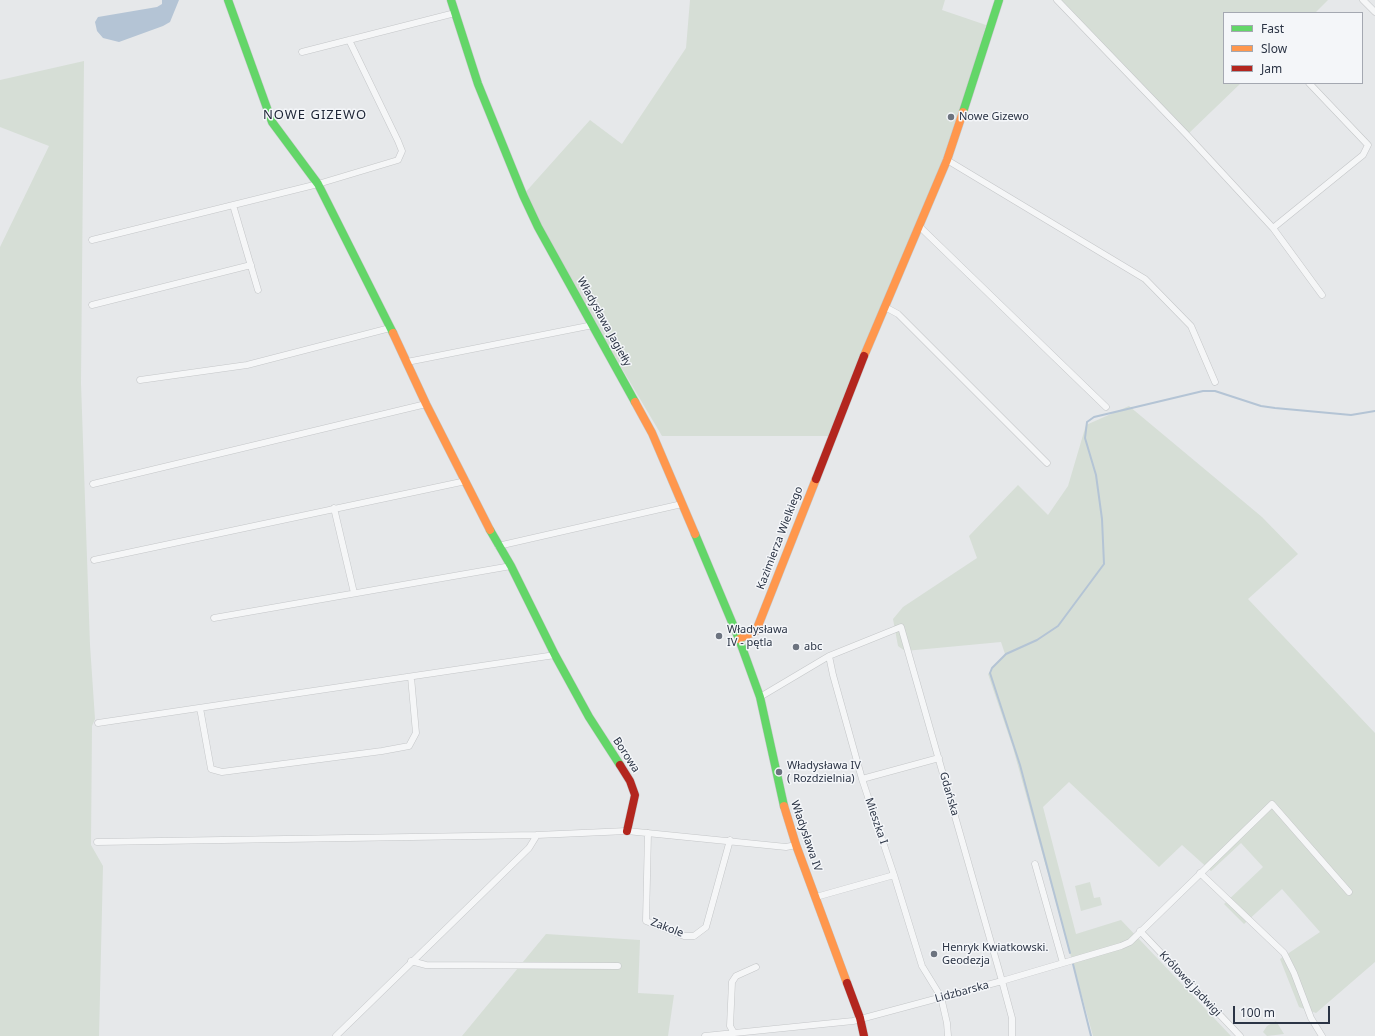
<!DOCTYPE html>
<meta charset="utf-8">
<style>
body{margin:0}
#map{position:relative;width:1375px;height:1036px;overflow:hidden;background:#e6e8ea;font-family:"Noto Sans",sans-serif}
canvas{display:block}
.legend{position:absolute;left:1223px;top:12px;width:140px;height:72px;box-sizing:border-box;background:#f4f6f9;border:1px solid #a4a8b1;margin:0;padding:5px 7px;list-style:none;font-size:12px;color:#2b3445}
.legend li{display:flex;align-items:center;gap:8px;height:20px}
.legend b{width:20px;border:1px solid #a4a8b1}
.scale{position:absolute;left:1233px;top:1006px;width:97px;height:18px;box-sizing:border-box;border:2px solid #2b3445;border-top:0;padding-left:5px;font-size:12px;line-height:14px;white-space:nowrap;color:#2b3445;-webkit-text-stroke:3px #f4f6f9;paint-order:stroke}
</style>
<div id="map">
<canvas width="1375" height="1036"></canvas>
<ul class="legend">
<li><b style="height:5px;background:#63d668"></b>Fast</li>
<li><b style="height:5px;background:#ff974d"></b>Slow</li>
<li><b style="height:5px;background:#b3261e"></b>Jam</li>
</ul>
<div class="scale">100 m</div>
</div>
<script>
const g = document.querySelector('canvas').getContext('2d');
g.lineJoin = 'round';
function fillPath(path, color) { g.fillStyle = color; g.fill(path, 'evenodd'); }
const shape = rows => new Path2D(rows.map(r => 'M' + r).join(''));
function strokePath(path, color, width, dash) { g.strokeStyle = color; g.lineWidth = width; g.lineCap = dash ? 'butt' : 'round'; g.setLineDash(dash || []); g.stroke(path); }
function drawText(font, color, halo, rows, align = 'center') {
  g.font = font + ' "Noto Sans",sans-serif'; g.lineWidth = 3; g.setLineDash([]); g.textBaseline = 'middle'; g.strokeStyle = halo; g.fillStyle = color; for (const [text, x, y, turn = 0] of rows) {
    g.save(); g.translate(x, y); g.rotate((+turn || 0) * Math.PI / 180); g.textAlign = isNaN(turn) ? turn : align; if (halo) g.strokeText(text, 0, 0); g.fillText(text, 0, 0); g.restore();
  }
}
fillPath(shape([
 [690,0,945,0,942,10,986,25,947,160,832,436,662,436,538,227,523,195,590,120,622,144,686,48],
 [1060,0,1328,0,1315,13,1224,13,1224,83,1241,83,1187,135],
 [84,61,81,383,90,645,95,719,92,726,91,845,103,866,99,1036,0,1036,0,247,49,146,0,127,0,80],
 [1129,406,1262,517,1298,554,1248,599,1375,733,1375,962,1316,1013,1299,1007,1280,959,1320,932,1282,889,1244,924,1224,904,1263,867,1241,843,1211,871,1182,845,1159,867,1069,782,1043,807,1076,934,1121,920,1231,1036,1093,1036,1013,748,988,674,1005,654,1001,642,905,651,898,646,893,619,903,607,977,558,969,536,1018,485,1048,515,1068,486,1086,425],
 [1090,882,1094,898,1100,897,1102,905,1081,911,1075,886],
 [546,934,640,940,638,993,674,995,668,1036,462,1036],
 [1276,1021,1284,1034,1267,1036,1263,1032,1267,1026]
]), '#d6ded6');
fillPath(shape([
 [162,0,179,0,170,22,163,26,119,42,103,38,97,31,95,22,98,17,157,7,162,4]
]), '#b4c4d5');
strokePath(shape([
 [1070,953,1020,765,990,673,992,668,1006,654,1037,640,1058,626,1104,564,1102,519,1096,475,1085,438,1087,422,1094,417,1203,391,1215,391,1261,406,1275,408,1351,415,1375,411],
 [1073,964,1091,1036]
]), '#b4c4d5', 2);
const street = shape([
 [1057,0,1187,135,1273,228,1322,295],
 [1363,0,1375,12],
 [302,52,455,13],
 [947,160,1145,279,1191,326,1215,382],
 [233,205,258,290],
 [920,227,1106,407],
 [1273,228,1363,155,1368,145,1309,83],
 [92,240,318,184,398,160,402,151,398,141,349,40],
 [92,305,251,265],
 [885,307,898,314,1047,463],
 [407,362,593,325],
 [140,380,247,365,390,328],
 [93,484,426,404],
 [334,508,354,593],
 [498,546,682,504],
 [94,560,466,481],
 [214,618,511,566],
 [829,656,901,627,1002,981,1012,1018,1012,1036],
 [760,697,829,656,833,675,862,779,894,875,922,966,941,997,947,1023,948,1036],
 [200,708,211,769,222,772,382,751,409,746,416,733,411,677],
 [98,723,555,655],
 [862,779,939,758],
 [648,833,646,921,684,936,694,936,706,927,730,840],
 [97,842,537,835,627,831,786,847,796,845],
 [1035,864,1063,963],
 [1200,873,1284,953,1294,973,1311,1018,1322,1036],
 [816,897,894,875],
 [1140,931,1240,1036],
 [411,961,426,965,618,966],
 [734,1033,730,1026,732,982,736,976,756,967],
 [336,1036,529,848,537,835],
 [705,1036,853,1021,1002,981,1121,946,1130,942,1272,804,1349,892]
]);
const fast = shape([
 [228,0,272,122,318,184,393,333],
 [451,0,478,84,523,195,538,227,635,402],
 [963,112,999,0],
 [490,530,511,566,555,655,589,717,620,765],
 [695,534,739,639,760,697,784,806]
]);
const slow = shape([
 [393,333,426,404,490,530],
 [864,356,947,160,963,112],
 [635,402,652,433,695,534],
 [739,639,756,631,816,479],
 [784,806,796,845,847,983]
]);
const jam = shape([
 [816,479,864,356],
 [620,765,630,781,635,795,627,831],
 [847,983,860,1018,864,1036]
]);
strokePath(street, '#c4c6c8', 7);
strokePath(fast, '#c4c6c8', 9);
strokePath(slow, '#c4c6c8', 9);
strokePath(jam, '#c4c6c8', 9);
strokePath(street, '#f5f6f7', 6);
strokePath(fast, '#63d668', 8);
strokePath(slow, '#ff974d', 8);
strokePath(jam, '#b3261e', 8);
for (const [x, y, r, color] of [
 [951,117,4,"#6c737f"],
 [719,636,4,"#6c737f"],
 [796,647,4,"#6c737f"],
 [779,772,4,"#6c737f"],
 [934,954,4,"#6c737f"]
]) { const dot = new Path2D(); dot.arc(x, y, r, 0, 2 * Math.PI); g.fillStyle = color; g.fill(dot); strokePath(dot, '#f4f6f9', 1.5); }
drawText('11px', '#2b3445', '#f4f6f9', [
 ["Nowe Gizewo",959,117],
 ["Władysława",727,630],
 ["IV - pętla",727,643],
 ["abc",804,647],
 ["Władysława IV",787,766],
 ["( Rozdzielnia)",787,779],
 ["Henryk Kwiatkowski.",942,948],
 ["Geodezja",942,961]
], 'left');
drawText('11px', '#2b3445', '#f4f6f9', [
 ["Władysława Jagiełły",604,322,61],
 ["Kazimierza Wielkiego",780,538,-69],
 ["Borowa",626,755,57],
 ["Gdańska",949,794,74],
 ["Mieszka I",876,821,71],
 ["Władysława IV",806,836,71],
 ["Zakole",667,928,21],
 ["Królowej Jadwigi",1190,984,47],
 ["Lidzbarska",962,992,-15]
]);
g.letterSpacing = '1px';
drawText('13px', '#1d2536', '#f4f6f9', [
 ["NOWE GIZEWO",315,115]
]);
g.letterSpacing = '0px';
</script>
